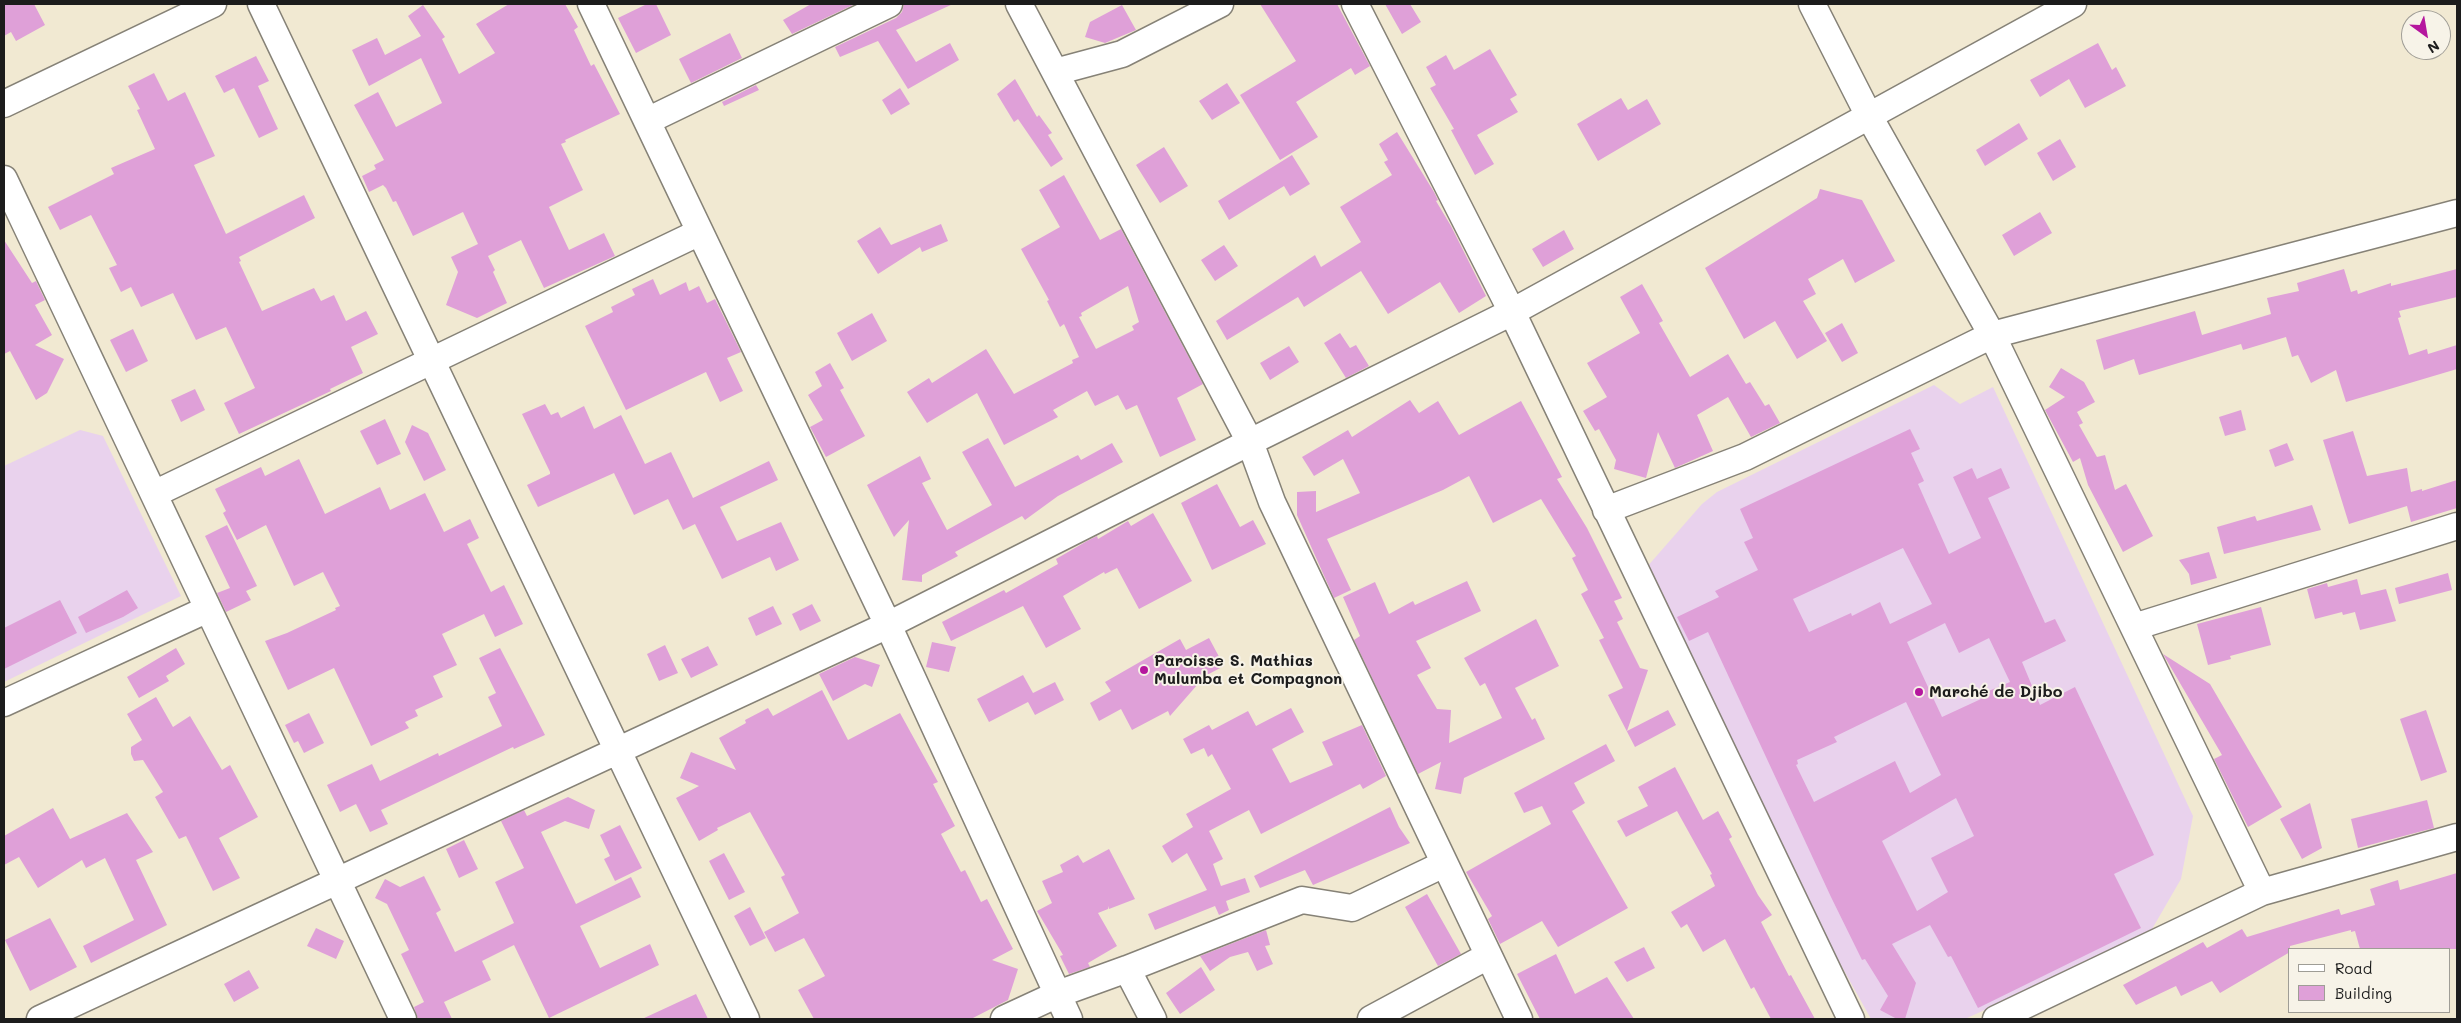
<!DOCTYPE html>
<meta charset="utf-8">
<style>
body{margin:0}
#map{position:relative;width:2461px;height:1023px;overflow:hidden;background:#f1e9d2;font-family:Mali,sans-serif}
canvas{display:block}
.frame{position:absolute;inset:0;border:5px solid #1c1c1c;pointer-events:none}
.legend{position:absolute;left:2288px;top:948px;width:162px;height:65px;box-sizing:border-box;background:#f7f3e8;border:1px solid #9f9d96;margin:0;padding:6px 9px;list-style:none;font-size:15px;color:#1c1c1c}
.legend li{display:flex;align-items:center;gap:10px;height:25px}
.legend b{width:25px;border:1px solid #9f9d96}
.north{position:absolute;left:2401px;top:10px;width:50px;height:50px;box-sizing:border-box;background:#f7f3e8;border:1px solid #9f9d96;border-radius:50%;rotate:148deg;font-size:14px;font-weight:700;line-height:20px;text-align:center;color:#1c1c1c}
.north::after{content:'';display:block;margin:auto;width:18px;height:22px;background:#b5179e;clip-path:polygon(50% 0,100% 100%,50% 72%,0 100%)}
</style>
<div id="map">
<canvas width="2461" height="1023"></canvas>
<div class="frame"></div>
<ul class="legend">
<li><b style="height:6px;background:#fff"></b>Road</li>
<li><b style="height:14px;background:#dfa0d8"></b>Building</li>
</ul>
<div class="north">N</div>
</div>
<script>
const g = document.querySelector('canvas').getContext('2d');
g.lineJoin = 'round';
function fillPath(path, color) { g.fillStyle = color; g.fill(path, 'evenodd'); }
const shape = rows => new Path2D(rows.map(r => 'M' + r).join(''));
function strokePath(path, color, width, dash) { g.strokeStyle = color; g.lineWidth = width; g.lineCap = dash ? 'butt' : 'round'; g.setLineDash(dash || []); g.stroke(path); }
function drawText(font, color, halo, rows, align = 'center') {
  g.font = font + ' Mali,sans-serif'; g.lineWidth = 4; g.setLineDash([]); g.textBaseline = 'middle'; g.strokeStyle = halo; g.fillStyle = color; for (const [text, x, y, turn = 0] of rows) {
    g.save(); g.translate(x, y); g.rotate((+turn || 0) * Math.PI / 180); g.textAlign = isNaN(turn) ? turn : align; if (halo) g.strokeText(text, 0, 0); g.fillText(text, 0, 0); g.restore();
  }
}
fillPath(shape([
 [1934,385,1960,404,1993,387,2193,816,2181,879,2148,936,1967,1018,1871,1019,1758,816,1646,568,1702,504,1717,492],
 [80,430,103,436,181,596,4,682,4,466]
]), '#e9d2ed');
fillPath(shape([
 [4,4,34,4,45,25,16,41,11,32,4,36],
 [509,4,565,4,578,27,574,30,591,66,594,64,620,114,565,140,566,142,561,144,583,190,549,207,569,250,604,233,615,256,544,288,521,240,488,256,495,270,493,272,507,303,477,318,446,305,458,272,451,257,478,244,463,212,413,236,396,201,393,202,386,188,383,185,369,192,362,176,376,169,374,165,384,160,354,105,378,92,396,127,442,103,421,58,369,86,352,50,377,38,385,55,421,36,408,16,423,5,445,37,442,39,459,74,495,53,476,24],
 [647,4,656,4,671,35,636,53,618,18],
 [811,4,855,4,792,34,783,20],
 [904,4,953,4,896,30,916,62,950,43,959,60,908,89,878,41,840,57,835,47,896,18,902,12],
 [1260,4,1337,4,1370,66,1355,75,1351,68,1296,102,1318,137,1280,160,1240,95,1296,61],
 [1385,4,1410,4,1421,22,1402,34],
 [1122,5,1136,30,1105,43,1085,37,1090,22],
 [730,33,742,58,691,83,679,59],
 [2098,43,2112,70,2116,67,2126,86,2085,108,2069,79,2040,97,2030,80],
 [1490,49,1517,95,1510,99,1518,112,1477,135,1494,164,1475,175,1451,130,1454,129,1430,88,1436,85,1426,67,1446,55,1454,70],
 [256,56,269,81,258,86,278,129,259,138,234,88,224,93,215,76],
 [154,73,168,101,185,92,215,156,194,165,226,234,304,195,315,218,239,257,241,261,239,262,262,311,314,288,321,301,334,295,346,321,366,311,378,334,351,347,363,373,330,389,331,391,239,434,224,403,255,388,226,327,196,340,173,293,141,307,131,287,121,292,109,268,117,265,91,215,60,230,48,207,114,174,111,168,155,149,137,110,140,109,128,86],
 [1015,79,1037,117,1039,115,1052,133,1048,135,1063,159,1051,167,1018,119,1014,122,997,94],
 [1227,83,1240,103,1212,120,1199,101],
 [756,85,759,90,724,106,722,102],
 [900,88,910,104,891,115,882,100],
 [1621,98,1628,110,1647,99,1661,124,1598,161,1577,124],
 [2019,123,2028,139,1985,166,1976,150],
 [1397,132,1434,192,1438,200,1436,201,1451,226,1486,296,1459,313,1440,282,1388,314,1361,271,1304,307,1298,297,1227,340,1216,321,1315,255,1321,267,1361,242,1340,207,1392,175,1384,162,1388,160,1379,144],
 [2060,139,2076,167,2053,181,2037,153],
 [1164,147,1188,186,1160,203,1136,165],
 [1292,155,1310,184,1290,196,1284,186,1229,220,1218,201],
 [1064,175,1100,240,1121,229,1203,384,1177,398,1196,440,1160,457,1137,405,1126,410,1118,395,1095,406,1087,391,1053,410,1058,417,1004,445,977,393,927,423,907,392,929,378,932,383,986,349,1014,394,1073,363,1072,360,1079,357,1064,324,1060,327,1047,301,1049,300,1021,249,1060,227,1039,190],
 [1128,286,1139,322,1132,326,1134,330,1096,349,1079,317,1082,316,1081,313],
 [1820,189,1862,200,1895,261,1855,283,1843,259,1808,279,1816,294,1803,301,1827,341,1797,359,1775,321,1744,339,1705,268,1817,198],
 [2040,212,2052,233,2014,256,2002,235],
 [941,224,948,241,922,252,920,247,878,274,857,241,880,227,891,245],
 [1564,230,1574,249,1543,267,1532,249],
 [4,240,32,283,36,281,45,300,35,305,52,335,35,345,64,359,47,393,36,400,10,351,4,354],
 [1224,245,1238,266,1215,281,1201,260],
 [2344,269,2351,292,2357,290,2358,294,2391,283,2391,286,2457,269,2457,297,2399,311,2401,317,2398,318,2409,355,2427,349,2428,354,2457,345,2457,369,2346,402,2336,370,2311,383,2298,355,2292,357,2286,337,2243,350,2241,344,2139,375,2134,359,2104,370,2096,340,2195,311,2202,335,2271,314,2267,298,2299,291,2297,283],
 [653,279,660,295,686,282,689,291,699,286,707,303,715,299,741,352,727,358,743,391,720,402,706,372,626,410,585,326,613,312,611,307,635,295,632,289],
 [1642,284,1663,321,1659,323,1690,377,1728,354,1746,384,1750,382,1765,406,1769,404,1780,423,1751,437,1728,397,1697,415,1713,451,1675,468,1658,432,1646,478,1614,469,1616,460,1599,429,1595,431,1583,411,1607,397,1587,363,1640,333,1620,297],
 [872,313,887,341,852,361,837,333],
 [1842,323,1858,353,1842,362,1825,333],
 [133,329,148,361,126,372,110,340],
 [1340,333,1350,348,1356,345,1369,366,1346,378,1324,343],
 [1289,346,1299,362,1270,380,1260,363],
 [830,363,844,388,840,390,865,436,826,457,810,427,823,420,808,395,822,386,815,372],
 [2061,368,2084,382,2095,402,2077,412,2083,423,2079,425,2097,457,2105,455,2115,490,2126,484,2153,536,2123,552,2088,485,2080,458,2073,462,2045,410,2065,397,2049,387],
 [195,389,205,410,181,422,171,400],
 [1410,400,1419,413,1438,401,1459,435,1521,401,1562,477,1557,479,1587,528,1622,598,1614,601,1623,619,1617,622,1640,668,1648,670,1627,731,1668,710,1676,725,1635,747,1608,695,1623,688,1599,640,1604,638,1581,594,1588,590,1572,558,1576,556,1541,499,1493,523,1469,476,1443,490,1327,539,1351,590,1334,598,1297,515,1297,492,1316,491,1316,512,1360,493,1343,459,1314,476,1302,457,1348,430,1352,437],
 [545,404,551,415,558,412,561,418,584,406,594,429,621,415,645,464,671,452,693,498,769,461,778,480,720,507,737,541,781,522,799,560,776,571,770,557,722,579,695,524,683,530,668,499,634,515,614,473,538,507,527,485,550,474,550,472,522,414],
 [2241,410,2246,430,2225,436,2219,417],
 [385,419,401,454,377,465,360,431],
 [412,425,428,433,446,470,424,481,405,442],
 [1910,429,1920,449,1911,453,1924,481,1918,484,1949,554,1981,538,1953,477,1972,468,1977,479,2001,468,2010,488,1988,498,2045,623,2055,619,2066,641,2022,662,2040,705,2075,687,2154,855,2114,874,2141,928,1978,1008,1951,956,1948,957,1930,925,1892,944,1916,983,1905,1019,1897,1019,1880,1010,1888,996,1865,959,1862,960,1831,897,1708,632,1689,641,1677,617,1719,597,1715,591,1758,570,1744,542,1753,538,1740,509],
 [1903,548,1932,604,1890,624,1880,602,1852,616,1851,613,1809,632,1793,599],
 [1945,623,1959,653,1989,638,2010,682,1979,695,1981,699,1942,717,1907,642],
 [1906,702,1941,775,1910,793,1895,761,1814,802,1796,765,1798,764,1797,760,1837,742,1834,737],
 [1956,798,1974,836,1931,858,1948,892,1917,911,1882,841],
 [2353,431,2367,476,2407,468,2411,492,2422,489,2422,491,2457,480,2457,508,2411,522,2407,506,2349,524,2323,440],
 [988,438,1015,487,1078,455,1081,460,1112,443,1123,462,1058,496,1025,520,1022,516,955,552,958,556,922,575,922,582,902,580,909,520,894,537,867,485,920,456,931,479,922,483,947,530,992,505,962,452],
 [2287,443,2294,460,2275,467,2269,450],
 [299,459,325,514,380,487,390,510,425,493,444,532,470,519,479,538,467,544,491,592,504,585,523,624,495,637,484,614,442,634,457,665,433,676,443,697,415,710,418,716,405,722,409,728,371,746,334,668,288,690,265,641,287,633,336,610,335,608,340,606,323,572,294,586,266,525,237,540,223,513,226,511,215,489,261,467,265,476],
 [1217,484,1240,527,1253,520,1266,544,1212,570,1181,503],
 [2312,505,2321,530,2224,554,2217,527,2255,516,2257,521],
 [1153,513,1192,581,1139,609,1117,568,1105,574,1104,572,1063,596,1081,629,1046,648,1023,606,951,641,942,622,1004,590,1006,593,1058,564,1056,559,1087,541,1097,536,1098,539,1128,521,1131,526],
 [227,525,257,586,246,591,251,600,226,612,217,593,230,588,205,536],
 [2209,552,2217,578,2191,585,2189,574,2179,560],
 [2448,573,2452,590,2399,604,2395,588],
 [2357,579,2361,595,2386,589,2396,621,2360,630,2355,612,2343,615,2342,612,2315,619,2307,589,2327,583,2328,587],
 [1467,581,1481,611,1416,641,1431,668,1417,675,1437,709,1451,710,1449,743,1502,718,1485,683,1480,686,1464,658,1536,619,1559,666,1515,688,1532,720,1535,718,1545,739,1464,778,1461,794,1435,789,1441,762,1418,774,1354,640,1360,636,1343,597,1375,582,1389,614,1413,601,1415,605],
 [127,590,138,608,123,617,86,633,78,617],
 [60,600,77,633,4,669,4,628],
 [812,604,821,621,800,631,792,614],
 [773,606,782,624,756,636,748,618],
 [2261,607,2271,645,2230,656,2231,659,2208,665,2197,624],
 [1209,638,1224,666,1205,676,1170,716,1168,711,1132,730,1121,709,1099,721,1090,703,1111,691,1105,682,1180,639,1186,650],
 [932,642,956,647,949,672,926,667],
 [665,645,678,673,659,681,647,654],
 [708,646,718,665,691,678,681,659],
 [176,648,185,664,166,676,169,681,139,698,127,677],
 [500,648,545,735,514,749,513,747,381,810,388,824,370,832,356,804,340,812,327,785,372,764,380,781,438,753,439,756,502,726,488,697,496,693,479,658],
 [2163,654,2210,684,2282,807,2248,827,2214,759,2222,755],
 [855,657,880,665,872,687,865,684,833,701,819,674],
 [1023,675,1033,693,1055,682,1064,700,1035,715,1028,702,989,722,977,699],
 [822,690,848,740,900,713,938,782,933,784,955,826,941,834,961,872,965,870,981,902,987,899,1013,949,992,960,1018,969,1008,1000,971,1019,814,1019,798,990,825,976,804,938,775,952,764,932,799,913,781,877,785,875,750,812,717,828,718,830,699,841,676,798,699,786,680,778,691,752,736,770,719,738,746,723,745,720,768,708,773,716],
 [156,697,173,727,190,716,222,770,230,765,258,817,219,838,240,878,213,891,186,836,179,839,155,797,163,792,143,760,134,761,131,754,131,747,142,740,127,714],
 [1291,708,1304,732,1272,749,1290,783,1333,765,1322,742,1362,725,1386,776,1363,789,1360,784,1261,834,1249,810,1209,831,1223,859,1213,864,1221,886,1245,878,1250,892,1226,901,1229,910,1219,915,1215,906,1155,930,1148,914,1207,890,1187,853,1172,863,1162,846,1193,827,1186,814,1231,789,1212,754,1208,757,1204,748,1191,754,1183,739,1209,725,1212,730,1248,711,1256,726],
 [2426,710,2447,772,2421,781,2400,719],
 [309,713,324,743,304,753,298,741,294,743,285,725],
 [1606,744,1615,761,1574,783,1585,803,1572,811,1628,908,1558,947,1542,921,1500,944,1488,919,1492,916,1466,872,1551,824,1542,806,1524,813,1514,793],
 [1675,767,1703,820,1718,811,1732,837,1729,839,1758,895,1772,915,1761,922,1789,976,1791,975,1815,1019,1771,1019,1754,987,1751,989,1725,939,1703,952,1687,924,1681,928,1671,912,1715,886,1710,875,1712,874,1677,811,1626,837,1617,821,1648,806,1638,787],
 [568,797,595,810,589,829,565,821,541,832,576,904,631,877,641,897,580,926,600,968,650,944,659,965,549,1018,514,945,482,961,491,980,444,1002,452,1019,418,1019,414,1007,424,1002,401,954,409,950,387,904,375,898,385,879,400,887,424,876,441,910,436,913,455,952,514,923,495,882,524,868,501,821,524,810,527,816],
 [2427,800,2434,828,2358,848,2351,819],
 [2310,803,2322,848,2302,859,2280,819],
 [1390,807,1399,827,1410,843,1313,885,1305,870,1260,888,1254,876],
 [53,808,70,839,127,813,153,852,136,860,167,925,91,963,83,946,134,920,105,858,86,868,82,860,38,888,19,857,4,865,4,836],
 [620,825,642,868,615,881,604,859,610,856,600,835],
 [464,840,478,869,459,878,446,849],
 [1109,849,1135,899,1109,909,1108,906,1108,909,1098,913,1117,946,1088,963,1090,967,1069,974,1060,956,1063,955,1037,911,1052,903,1042,881,1063,872,1060,865,1078,855,1083,863],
 [724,853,745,892,729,900,709,861],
 [2457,873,2457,949,2360,949,2355,931,2351,932,2351,930,2290,946,2290,952,2220,993,2212,981,2181,996,2176,986,2136,1005,2123,985,2203,942,2207,948,2242,929,2247,937,2339,909,2341,915,2375,905,2370,889,2398,880,2400,890],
 [1427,894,1461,954,1438,966,1405,907],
 [750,907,766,938,750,946,734,916],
 [50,918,77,967,30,991,5,940],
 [316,928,344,941,336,959,307,946],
 [1266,930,1270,945,1265,946,1273,964,1257,971,1248,952,1230,957,1210,971,1200,956],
 [1644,947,1655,968,1627,982,1614,962],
 [1556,954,1575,994,1607,977,1634,1019,1540,1019,1517,974],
 [1201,967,1215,990,1180,1014,1166,993],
 [249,970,259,988,234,1002,224,984],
 [696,994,708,1019,642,1019]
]), '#dfa0d8');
const minor = shape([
 [261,4,746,1019],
 [591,4,888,625,1069,1019],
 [1019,4,1250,442,1272,502,1519,1019],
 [1355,4,1512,312,1851,1019],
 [1812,4,1869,116,1992,335,2262,892],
 [1055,72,1122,54,1220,4],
 [4,104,213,4],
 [647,121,889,4],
 [4,179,403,1019],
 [154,494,700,232],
 [1606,510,1745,457,1992,335,2457,213],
 [2134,627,2457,526],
 [4,703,208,609],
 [1127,969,1153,1019],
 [40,1019,888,625,1250,442,1512,312,2073,4],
 [1004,1019,1058,994,1127,969,1302,900,1352,908,1444,864],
 [1371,1019,1488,956],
 [1996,1019,2262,892,2457,837]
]);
strokePath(minor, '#868277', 29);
strokePath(minor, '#fff', 26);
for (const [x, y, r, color] of [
 [1144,670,5,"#b5179e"],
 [1919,692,5,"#b5179e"]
]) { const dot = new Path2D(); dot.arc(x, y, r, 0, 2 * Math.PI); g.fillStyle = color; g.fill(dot); strokePath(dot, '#f7f3e8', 2); }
drawText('bold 16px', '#1c1c1c', '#f7f3e8', [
 ["Paroisse S. Mathias",1154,661],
 ["Mulumba et Compagnon",1154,679],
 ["Marché de Djibo",1929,692]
], 'left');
</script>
